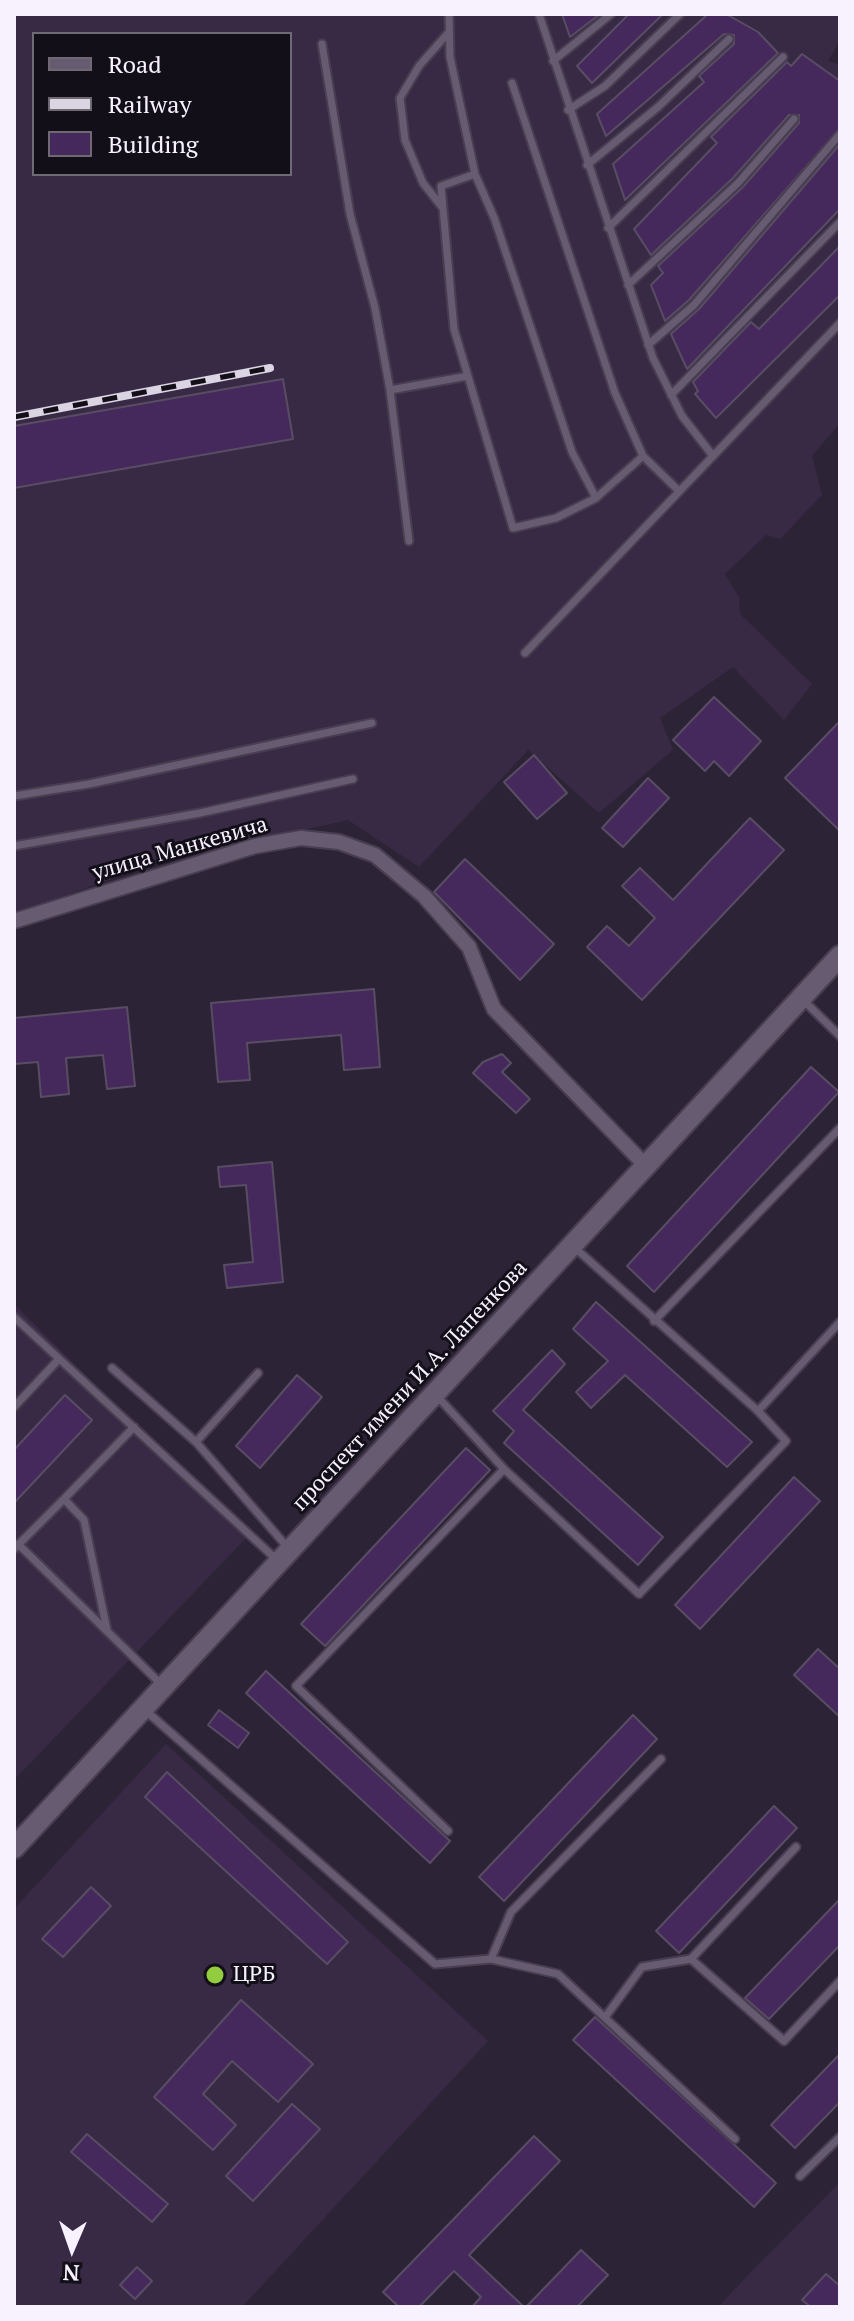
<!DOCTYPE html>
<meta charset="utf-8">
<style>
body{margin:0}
#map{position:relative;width:854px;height:2321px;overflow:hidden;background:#2d2337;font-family:"PT Serif",serif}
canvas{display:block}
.frame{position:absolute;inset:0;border:16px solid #f8f1ff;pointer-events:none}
.legend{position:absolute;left:32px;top:32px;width:260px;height:144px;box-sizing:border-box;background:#130f18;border:2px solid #6f6974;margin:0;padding:10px 14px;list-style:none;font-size:24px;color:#f8f1ff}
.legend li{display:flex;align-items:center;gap:16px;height:40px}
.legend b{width:40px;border:2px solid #6f6974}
.north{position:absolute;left:32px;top:2209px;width:80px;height:80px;-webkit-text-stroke:6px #130f18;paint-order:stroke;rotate:182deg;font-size:22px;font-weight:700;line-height:32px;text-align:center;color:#f8f1ff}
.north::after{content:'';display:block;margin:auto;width:28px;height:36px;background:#f8f1ff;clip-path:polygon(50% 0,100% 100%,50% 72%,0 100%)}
</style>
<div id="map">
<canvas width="854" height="2321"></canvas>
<div class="frame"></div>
<ul class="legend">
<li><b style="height:10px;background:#675b72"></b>Road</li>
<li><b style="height:10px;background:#dbd4e3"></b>Railway</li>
<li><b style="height:22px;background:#45295c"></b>Building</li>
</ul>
<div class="north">N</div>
</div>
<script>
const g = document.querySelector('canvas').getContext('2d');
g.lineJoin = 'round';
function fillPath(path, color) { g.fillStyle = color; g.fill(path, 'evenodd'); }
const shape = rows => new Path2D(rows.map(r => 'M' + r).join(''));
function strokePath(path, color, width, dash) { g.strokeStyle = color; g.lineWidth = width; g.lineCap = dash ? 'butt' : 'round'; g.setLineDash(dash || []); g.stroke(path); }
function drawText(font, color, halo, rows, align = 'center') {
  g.font = font + ' "PT Serif",serif'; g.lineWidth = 6; g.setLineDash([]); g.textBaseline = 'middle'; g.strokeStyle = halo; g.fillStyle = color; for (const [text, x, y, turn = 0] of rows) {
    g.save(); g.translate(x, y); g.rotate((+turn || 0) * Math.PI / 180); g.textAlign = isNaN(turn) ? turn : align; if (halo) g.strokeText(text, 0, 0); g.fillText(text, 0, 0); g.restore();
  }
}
fillPath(shape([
 [14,14,840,14,840,40,828,61,840,65,840,423,812,456,822,495,780,539,766,535,725,574,739,597,740,614,812,684,784,720,733,667,660,718,673,750,599,813,528,750,419,867,348,820,155,863,14,914],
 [34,34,290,34,290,174,34,174],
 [14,1304,248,1536,14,1780],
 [166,1744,488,2041,242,2307,14,2307,14,1909],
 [840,2182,840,2307,718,2307,754,2269]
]), '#382a45');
const building = shape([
 [562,14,600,14,570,37,562,14],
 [629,14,663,14,592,83,577,66,629,14],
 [708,14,726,14,758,32,778,53,625,200,613,164,704,82,699,76,734,44,734,35,724,34,606,136,597,114,708,14],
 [802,54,840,81,840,128,689,300,665,321,651,285,663,273,658,266,743,187,799,123,799,115,789,115,733,178,651,255,634,229,717,143,711,137,787,62,791,66,802,54],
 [840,144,840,209,687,369,671,334,699,309,840,144],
 [840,246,840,295,716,418,695,394,698,391,693,382,751,322,759,329,840,246],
 [283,379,293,439,14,488,14,426,283,379],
 [714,697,761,741,729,776,714,761,705,771,673,740,714,697],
 [840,721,840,831,785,778,840,721],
 [534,755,567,793,537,819,504,782,534,755],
 [648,778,669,798,623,847,602,828,648,778],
 [750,818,784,850,642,1000,587,947,607,926,629,946,655,918,622,886,640,868,673,900,750,818],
 [465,859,554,944,520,980,434,892,465,859],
 [374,989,380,1067,344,1070,341,1035,247,1043,250,1080,218,1082,211,1003,374,989],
 [127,1007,135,1086,107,1089,103,1055,66,1058,69,1094,41,1097,38,1062,14,1064,14,1018,127,1007],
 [502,1054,511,1063,502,1072,530,1099,516,1113,473,1073,483,1062,502,1054],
 [811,1067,839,1092,654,1292,627,1266,811,1067],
 [272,1162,283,1282,227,1288,224,1265,253,1262,246,1185,220,1187,218,1167,272,1162],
 [596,1302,752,1442,727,1467,625,1375,591,1408,576,1392,608,1361,573,1329,596,1302],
 [552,1350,565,1364,523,1410,663,1537,638,1565,504,1443,514,1431,493,1411,552,1350],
 [297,1375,322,1397,260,1468,236,1446,297,1375],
 [65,1395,92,1420,14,1503,14,1450,65,1395],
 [466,1448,490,1470,325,1646,301,1624,466,1448],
 [794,1477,820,1501,700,1629,675,1605,794,1477],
 [818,1649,840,1669,840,1717,794,1675,818,1649],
 [266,1671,450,1841,430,1863,246,1693,266,1671],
 [219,1710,249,1733,238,1748,208,1725,219,1710],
 [633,1715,657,1739,504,1901,479,1877,633,1715],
 [167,1772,348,1942,327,1964,145,1797,167,1772],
 [774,1806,797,1828,679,1953,656,1931,774,1806],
 [91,1887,111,1906,63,1957,42,1939,91,1887],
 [840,1899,840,1945,769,2019,745,1998,840,1899],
 [241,2000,313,2064,278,2102,232,2061,203,2094,236,2125,213,2150,154,2097,241,2000],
 [595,2017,776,2183,754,2207,573,2040,595,2017],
 [840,2054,840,2102,795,2148,771,2125,840,2054],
 [292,2104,320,2129,253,2201,226,2176,292,2104],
 [87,2134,168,2204,152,2222,71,2152,87,2134],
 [534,2136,560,2161,469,2255,524,2307,472,2307,481,2297,454,2271,419,2307,399,2307,383,2292,534,2136],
 [581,2250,608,2275,577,2307,526,2307,581,2250],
 [137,2267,152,2281,135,2299,120,2285,137,2267],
 [826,2274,840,2286,840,2307,811,2307,802,2300,826,2274]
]);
fillPath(building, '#45295c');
strokePath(building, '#584d63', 2);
const service = shape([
 [449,14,450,57,475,174],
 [539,14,653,358,682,416,713,456],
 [322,44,350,214,375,308,390,390,468,376],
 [553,61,611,14],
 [512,83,615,393,643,456,679,491],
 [568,110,605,86,680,14],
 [587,165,658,107,729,39],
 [442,207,423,183,405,140,400,98,419,66,449,32],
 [608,228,783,57],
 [628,285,738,183,794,119],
 [648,345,694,305,840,134],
 [390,390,409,541],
 [671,395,840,222],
 [596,498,572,452,495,220,475,174,441,186,454,329,513,528,556,518,596,498,643,456],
 [525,653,840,323],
 [14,796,89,784,372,723],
 [14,846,200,813,353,779],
 [802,999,840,1036],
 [14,1317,277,1560],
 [654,1321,840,1128],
 [112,1368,196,1442,289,1549],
 [436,1395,504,1469,639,1594,786,1441,758,1411,574,1247],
 [14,1407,59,1359],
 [758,1411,840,1322],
 [196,1442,258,1373],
 [64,1499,134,1427],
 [18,1544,163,1686],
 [14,1549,64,1499,84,1520,107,1630],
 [146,1711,435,1964,491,1959,558,1974,735,2139],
 [448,1831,296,1686,504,1469],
 [491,1959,511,1912,661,1759],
 [691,1959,784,2041,840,1981],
 [606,2016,642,1967,691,1959,796,1847],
 [800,2176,840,2137]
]);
const minor = shape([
 [14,921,255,846,301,838,339,842,375,855,424,896,469,947,494,1009,645,1165]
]);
const secondary = shape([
 [14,1848,840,956]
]);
strokePath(service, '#483e50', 11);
strokePath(minor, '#483e50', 18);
strokePath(secondary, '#483e50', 24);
strokePath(service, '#675b72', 7);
strokePath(minor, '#675b72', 14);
strokePath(secondary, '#675b72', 20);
const rail = shape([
 [14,417,270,368]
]);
strokePath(rail, '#dbd4e3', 8);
strokePath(rail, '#130f18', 5, [15]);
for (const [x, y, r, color] of [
 [215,1975,10,"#91cd3f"]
]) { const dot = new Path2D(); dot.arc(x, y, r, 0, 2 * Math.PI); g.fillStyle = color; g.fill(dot); strokePath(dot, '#130f18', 3); }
drawText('22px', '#f8f1ff', '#130f18', [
 ["улица Манкевича",180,849,-16],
 ["проспект имени И.А. Лапенкова",410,1386,-47]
]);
drawText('22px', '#f8f1ff', '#130f18', [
 ["ЦРБ",233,1975]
], 'left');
</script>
